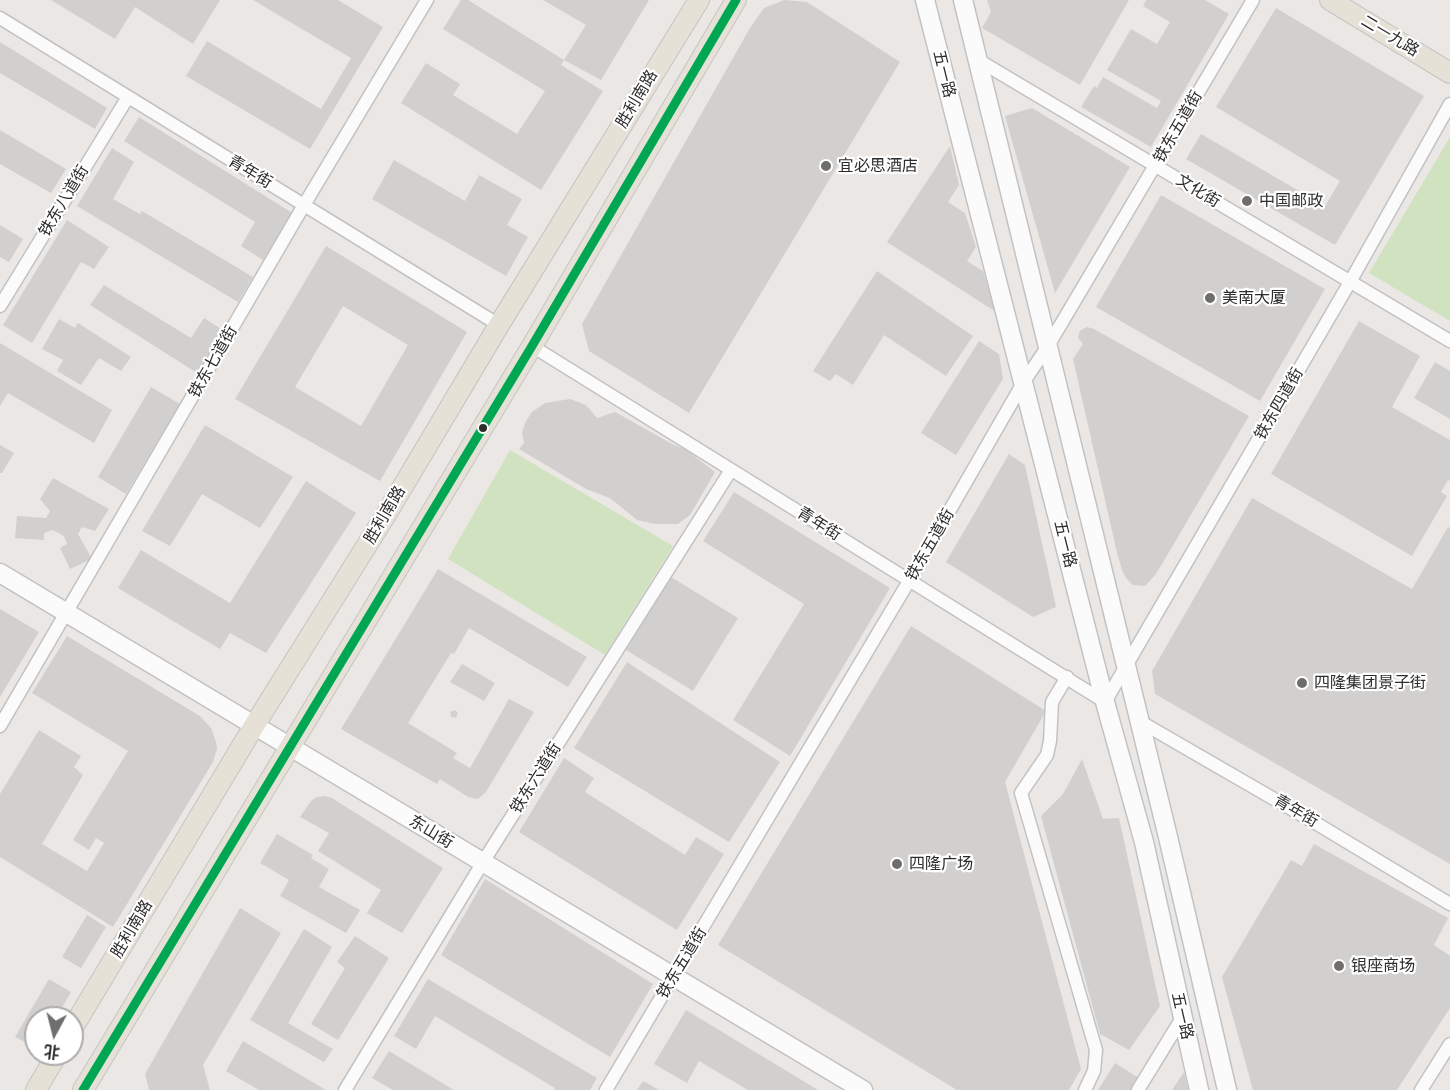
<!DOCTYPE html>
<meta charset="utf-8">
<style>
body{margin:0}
#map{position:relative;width:1450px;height:1090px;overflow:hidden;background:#eae7e5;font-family:Quicksand,"Noto Sans SC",sans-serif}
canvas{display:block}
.north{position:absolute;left:24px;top:1006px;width:60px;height:60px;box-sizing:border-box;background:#fff;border:2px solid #ababab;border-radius:50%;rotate:187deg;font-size:16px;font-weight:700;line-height:24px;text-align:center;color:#2d2d2d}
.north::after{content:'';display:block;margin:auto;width:21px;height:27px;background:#6f6e6d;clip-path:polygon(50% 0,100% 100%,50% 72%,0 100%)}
</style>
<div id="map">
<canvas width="1450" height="1090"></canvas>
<div class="north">北</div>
</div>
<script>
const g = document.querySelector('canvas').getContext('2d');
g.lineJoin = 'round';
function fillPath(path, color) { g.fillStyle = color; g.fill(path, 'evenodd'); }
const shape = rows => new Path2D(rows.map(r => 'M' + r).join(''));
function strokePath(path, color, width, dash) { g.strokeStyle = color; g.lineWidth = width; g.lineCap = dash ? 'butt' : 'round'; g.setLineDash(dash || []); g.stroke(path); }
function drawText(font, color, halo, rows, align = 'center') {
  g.font = font + ' Quicksand,"Noto Sans SC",sans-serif'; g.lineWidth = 4.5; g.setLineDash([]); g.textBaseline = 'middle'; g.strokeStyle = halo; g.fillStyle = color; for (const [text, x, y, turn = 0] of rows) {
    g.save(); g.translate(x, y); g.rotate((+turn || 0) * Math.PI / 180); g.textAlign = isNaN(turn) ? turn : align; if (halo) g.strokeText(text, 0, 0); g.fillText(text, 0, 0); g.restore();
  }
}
fillPath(shape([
 [1450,137,1450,321,1369,273],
 [510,450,673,546,605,655,448,559]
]), '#d1e2c1');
fillPath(shape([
 [51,0,220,0,193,44,135,7,115,39],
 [253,0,338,0,383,27,310,149,186,76,207,41,321,109,351,58],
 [461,0,468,0,564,60,586,25,543,0,649,0,601,80,564,60,561,65,603,91,541,190,401,103,426,63,460,84,453,95,517,134,545,91,443,29],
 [784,0,807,2,900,62,689,413,589,351,582,324,750,28,764,8],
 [987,0,1129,0,1080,85,982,28,991,12],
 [1146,0,1205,0,1229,14,1151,147,1081,107,1094,86,1097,88,1103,77,1157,108,1161,101,1107,70,1131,29,1157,44,1170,22,1143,6],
 [1276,8,1424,96,1335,245,1186,159,1201,134,1325,206,1340,181,1216,107],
 [0,42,107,108,95,129,0,73],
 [1032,108,1130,167,1055,293,1005,116],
 [139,117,294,214,263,260,241,246,255,222,124,141],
 [0,130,66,169,51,193,0,164],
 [950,146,959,185,948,202,965,213,976,247,967,261,983,271,996,312,887,242],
 [112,148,134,162,113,199,140,214,142,211,253,277,238,302,77,206],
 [394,160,465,201,479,175,522,199,507,225,528,237,506,276,372,199],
 [1161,195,1325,289,1260,401,1096,307],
 [67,220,109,247,94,269,81,262,32,343,3,325],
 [0,225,23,239,9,262,0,257],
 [326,246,467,332,380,481,235,399],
 [343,306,408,345,361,426,295,387],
 [877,271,973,336,946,376,884,335,853,385,836,374,830,381,813,371],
 [104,285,191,338,204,318,223,330,197,373,90,305],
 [59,319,75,328,78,323,131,357,121,371,99,358,81,385,57,371,63,360,42,349],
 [1359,321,1420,356,1392,407,1450,440,1450,481,1448,480,1441,492,1447,496,1412,556,1271,474],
 [1087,327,1094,329,1249,416,1162,564,1155,575,1145,586,1133,585,1126,578,1122,570,1117,553,1073,359,1083,344,1078,338,1079,333,1081,330],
 [979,341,999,354,1003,379,956,455,921,433],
 [0,343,112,410,94,443,8,393,0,406],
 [1435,362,1450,371,1450,419,1414,398],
 [151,387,180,404,126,494,98,477],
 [570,399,586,405,597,418,615,412,674,445,685,449,715,472,690,515,678,524,655,524,637,520,610,498,586,489,519,449,524,443,522,432,526,421,532,412,545,403],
 [205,425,293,477,260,528,202,494,170,546,142,531],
 [0,445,14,453,2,473,0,473],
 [1009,454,1025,465,1056,607,1033,617,946,562],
 [53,478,109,509,95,531,82,527,78,534,92,559,70,569,60,548,67,544,64,536,53,530,44,533,44,540,15,538,17,516,46,518,50,511,40,499],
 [306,481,356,513,266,653,230,633,220,649,118,588,141,550,230,603],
 [734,492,890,588,790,756,733,720,804,604,703,541],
 [1252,498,1412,589,1448,527,1450,528,1450,864,1155,694,1152,671],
 [438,569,587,657,568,687,469,628,454,654,451,653,408,723,457,753,453,758,470,768,509,699,534,712,486,792,478,799,468,797,440,779,437,784,341,729],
 [671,577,738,618,693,691,626,650],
 [0,609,39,632,0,697],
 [911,626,1046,711,1005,782,1081,1069,1069,1090,957,1090,718,945],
 [67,636,200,716,211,728,216,742,217,749,213,762,113,927,0,857,0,794,39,730,81,756,74,767,83,775,42,844,87,871,104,843,96,838,89,850,73,840,128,751,32,693],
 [627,662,780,762,729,842,574,748],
 [462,664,495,683,484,701,450,682],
 '450.5 714a3.5 3.5 0 1 1 7 0a3.5 3.5 0 1 1-7 0Z',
 [564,758,594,778,585,792,685,855,696,837,724,854,677,930,519,832],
 [1082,759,1103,819,1119,818,1160,1006,1129,1050,1100,1034,1041,816,1063,794],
 [325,796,332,798,443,868,402,933,367,913,381,890,318,851,329,833,300,817,311,801,317,797],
 [277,834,313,855,311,858,329,869,319,887,360,910,346,933,280,896,289,880,260,863],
 [1314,844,1448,918,1434,945,1450,956,1450,1008,1397,1090,1253,1090,1222,977,1291,860,1302,866],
 [485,879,653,984,610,1057,441,955],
 [240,908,281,933,203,1065,210,1090,149,1090,145,1074],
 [87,915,106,927,81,968,62,957],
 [304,929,332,947,288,1023,333,1049,324,1062,250,1020],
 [355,936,389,958,338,1040,311,1024,345,968,337,962],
 [49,979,71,992,56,1018,36,1018,36,1048,15,1037],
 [428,979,597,1078,590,1090,554,1090,555,1088,435,1016,416,1049,394,1036],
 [686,1010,818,1090,748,1090,699,1061,687,1083,654,1064],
 [243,1041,326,1090,259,1090,226,1071],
 [389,1051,454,1090,393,1090,372,1078],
 [1115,1063,1139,1078,1132,1090,1098,1090],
 [1184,1072,1188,1090,1172,1090],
 [643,1081,659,1090,637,1090]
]), '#d2d0ce');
const street = shape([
 [0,18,499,325],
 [978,60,1450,341],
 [0,306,128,97],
 [532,346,1105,702,1350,282,1450,104],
 [1067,677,1052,702,1050,741,1047,755,1021,793,1096,1050,1094,1071,1085,1090],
 [1139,721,1319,825,1450,904],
 [0,726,304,205,427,0],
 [345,1090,483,862,731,470],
 [606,1090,909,581,1023,383,1048,346,1253,0],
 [1138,1090,1182,1018],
 [1421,1090,1450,1044]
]);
const secondary = shape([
 [925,0,1105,702,1144,842,1199,1090],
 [963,0,1168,837,1227,1090],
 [0,573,863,1090]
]);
const primary = shape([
 [1330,0,1450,73],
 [72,1029,254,726,387,513,499,325,699,0],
 [36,1090,57,1054],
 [83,1090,532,346,736,0]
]);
strokePath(street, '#c3c2c3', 15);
strokePath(secondary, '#c3c2c3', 21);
strokePath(primary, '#c6c4c3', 22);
strokePath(street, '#fcfbfb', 12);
strokePath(secondary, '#fcfbfb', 18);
strokePath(primary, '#e6e1d7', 20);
strokePath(shape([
 [83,1090,532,346,736,0]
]), '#00a651', 9);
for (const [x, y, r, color] of [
 [826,166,6,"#6f6e6d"],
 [1247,201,6,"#6f6e6d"],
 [1210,298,6,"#6f6e6d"],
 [483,428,5,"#2d2d2d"],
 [1302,683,6,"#6f6e6d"],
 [897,864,6,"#6f6e6d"],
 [1339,966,6,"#6f6e6d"]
]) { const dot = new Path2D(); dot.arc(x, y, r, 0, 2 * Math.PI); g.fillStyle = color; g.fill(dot); strokePath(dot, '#fff', 2); }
drawText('16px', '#2d2d2d', '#fff', [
 ["二一九路",1390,36,31],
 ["五一路",944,74,76],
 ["胜利南路",637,99,-59],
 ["铁东五道街",1178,127,-60],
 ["青年街",250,172,31],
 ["文化街",1198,191,31],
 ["铁东八道街",64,201,-59],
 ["铁东七道街",213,362,-60],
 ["铁东四道街",1279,404,-60],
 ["胜利南路",385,515,-59],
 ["青年街",819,524,32],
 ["五一路",1065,544,76],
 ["铁东五道街",930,545,-60],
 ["铁东六道街",536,778,-58],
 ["青年街",1296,811,30],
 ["东山街",431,832,31],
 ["胜利南路",132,929,-59],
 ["铁东五道街",682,963,-59],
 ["五一路",1182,1016,77]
]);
drawText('16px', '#2d2d2d', '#fff', [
 ["宜必思酒店",838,166],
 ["中国邮政",1259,201],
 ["美南大厦",1222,298],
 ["四隆集团景子街",1314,683],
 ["四隆广场",909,864],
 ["银座商场",1351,966]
], 'left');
</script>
